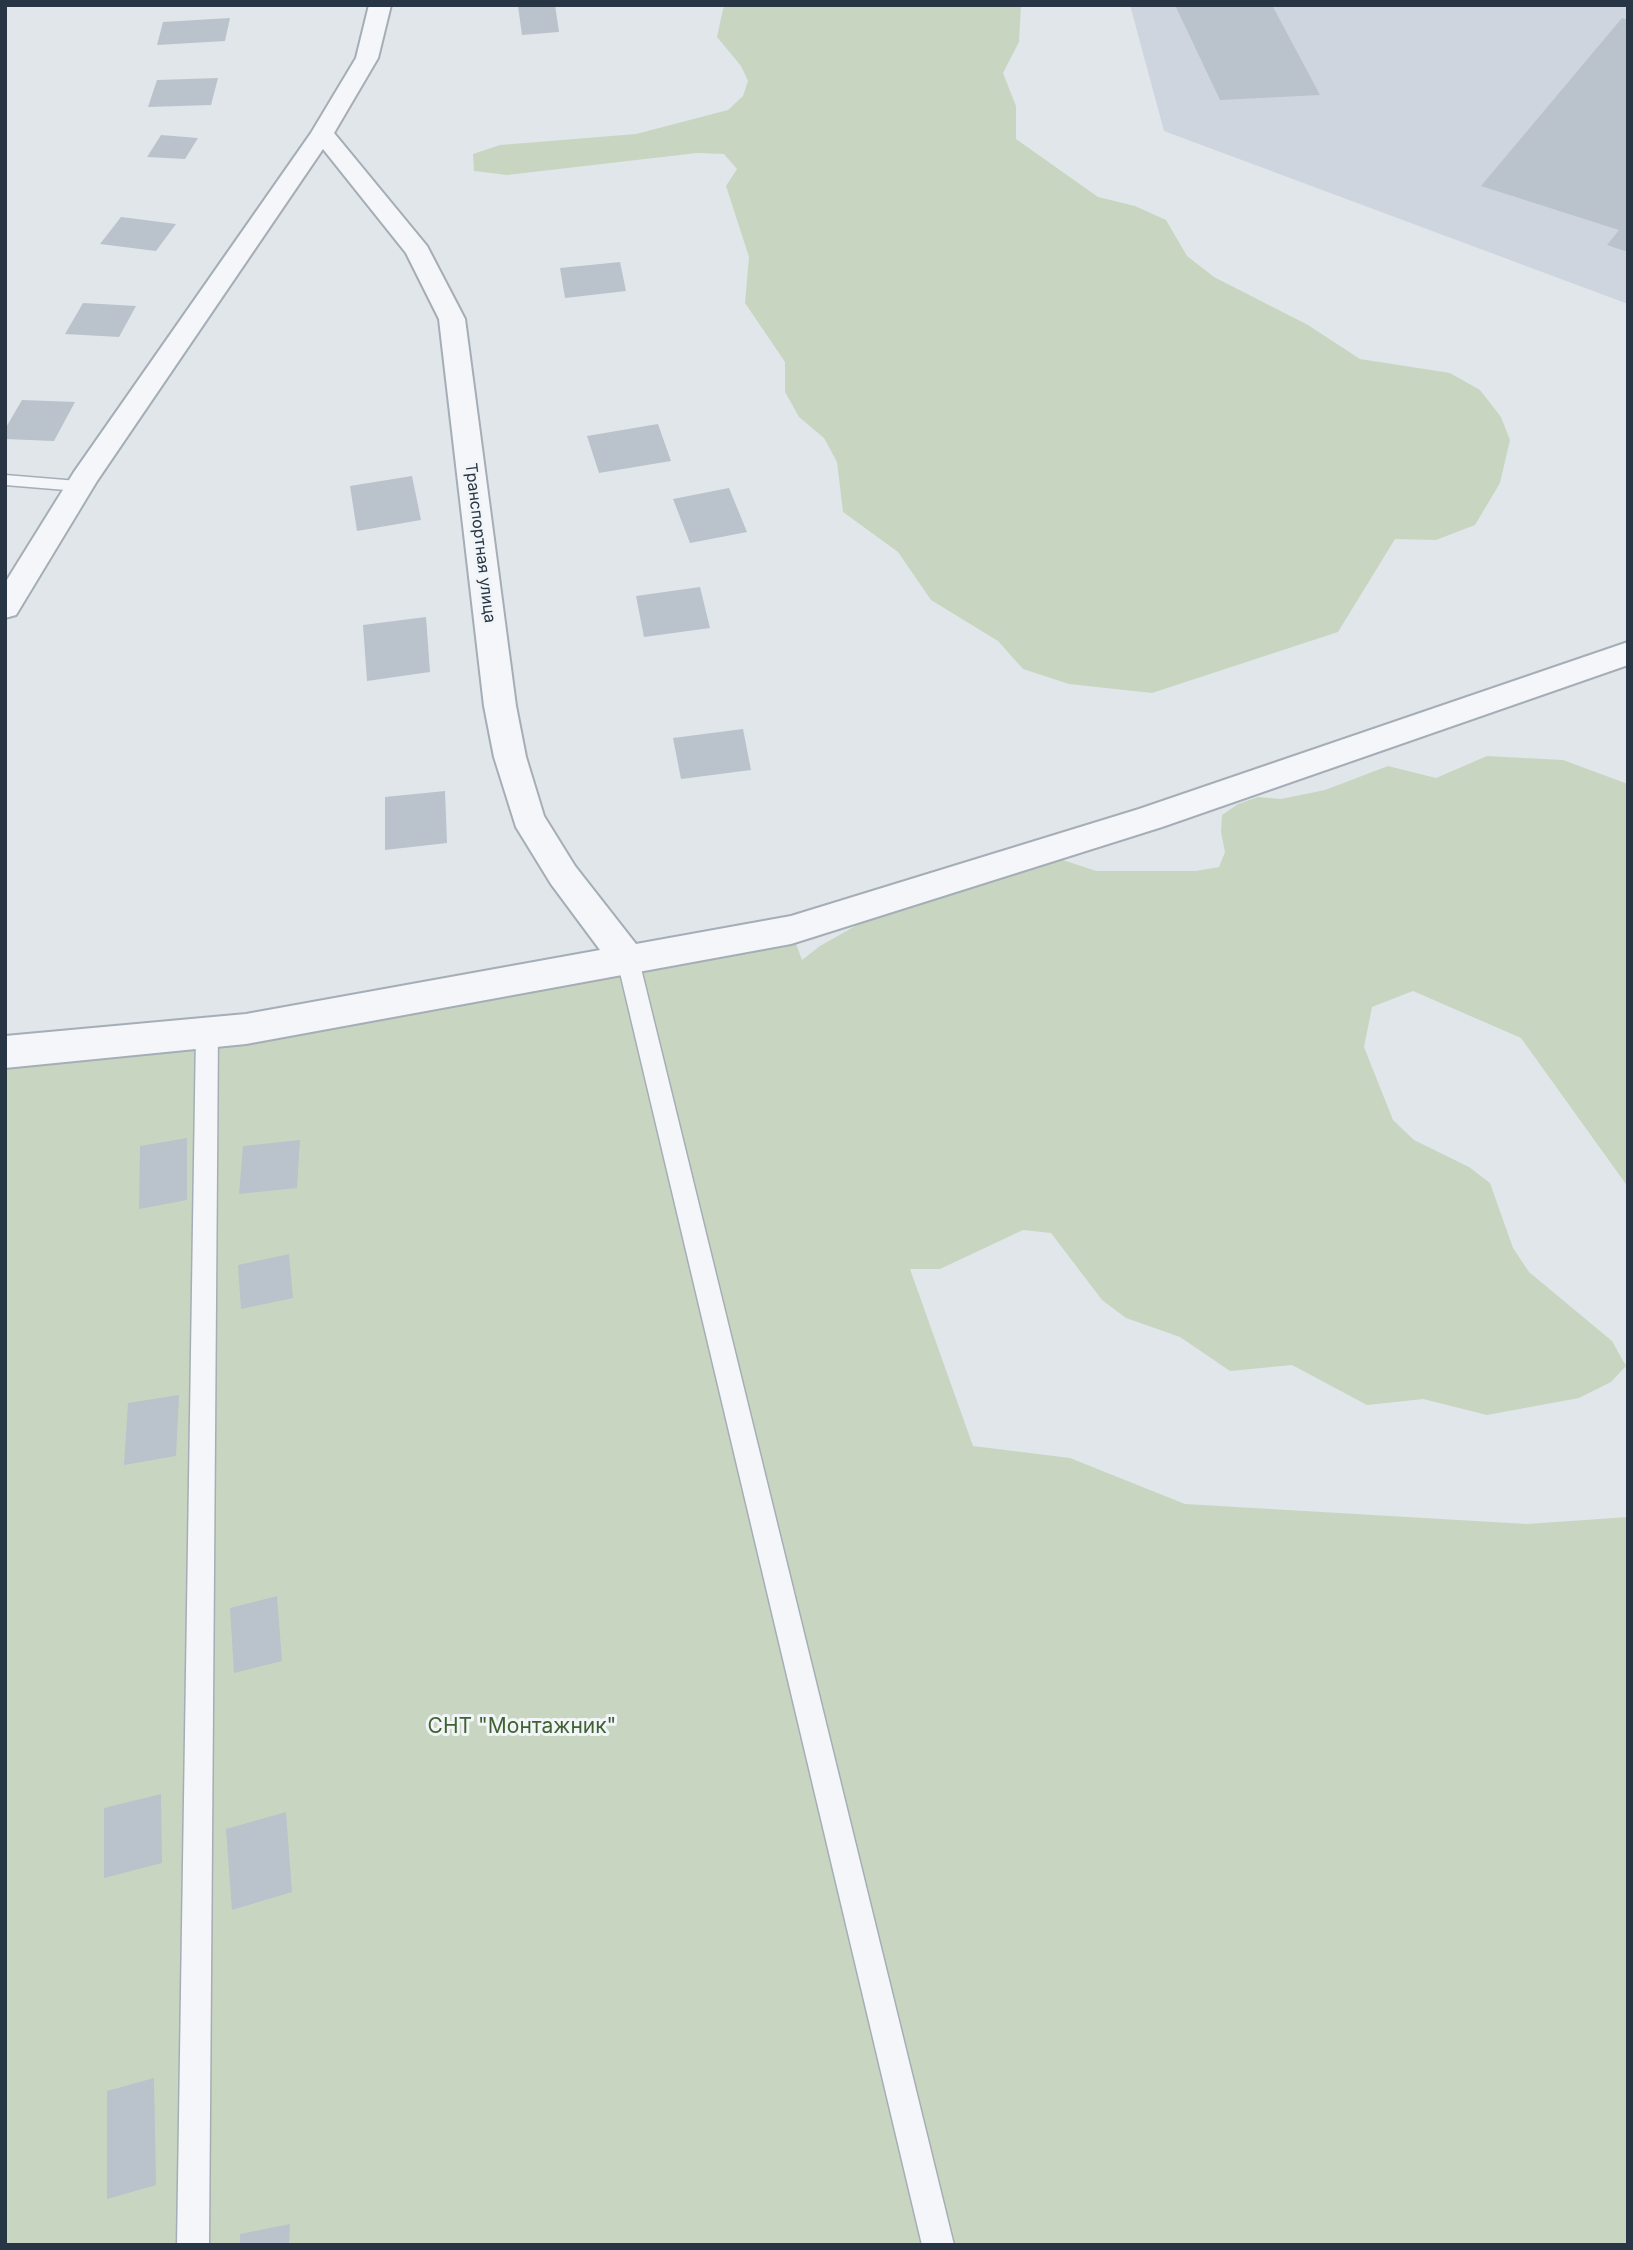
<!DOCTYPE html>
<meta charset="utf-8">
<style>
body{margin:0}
#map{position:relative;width:1633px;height:2250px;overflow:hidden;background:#e1e6eb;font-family:Inter,sans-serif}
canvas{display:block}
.frame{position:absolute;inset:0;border:7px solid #273545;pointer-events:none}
</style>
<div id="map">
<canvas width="1633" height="2250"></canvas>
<div class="frame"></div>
</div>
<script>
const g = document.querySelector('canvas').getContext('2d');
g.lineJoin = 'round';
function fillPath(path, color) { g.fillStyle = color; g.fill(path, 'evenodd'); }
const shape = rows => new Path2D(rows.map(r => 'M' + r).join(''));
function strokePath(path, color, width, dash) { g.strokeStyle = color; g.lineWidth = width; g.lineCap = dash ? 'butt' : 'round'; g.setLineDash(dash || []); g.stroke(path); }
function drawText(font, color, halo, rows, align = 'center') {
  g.font = font + ' Inter,sans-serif'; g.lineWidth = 6; g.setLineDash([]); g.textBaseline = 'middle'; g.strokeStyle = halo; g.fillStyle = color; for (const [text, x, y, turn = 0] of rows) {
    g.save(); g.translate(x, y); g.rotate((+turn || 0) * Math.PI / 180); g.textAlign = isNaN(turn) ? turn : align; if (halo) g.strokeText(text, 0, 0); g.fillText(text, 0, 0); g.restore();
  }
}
fillPath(shape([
 [1130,5,1628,5,1628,304,1164,131]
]), '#cfd5de');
fillPath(shape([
 [726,5,1021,5,1019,42,1003,73,1016,106,1016,139,1098,197,1135,206,1166,220,1187,256,1214,277,1308,325,1360,359,1450,373,1480,390,1501,417,1510,440,1500,483,1475,525,1436,540,1395,539,1338,632,1152,693,1069,684,1023,669,998,641,931,600,898,552,843,512,837,462,824,438,799,417,785,392,785,362,745,303,749,257,726,186,737,169,724,154,697,153,507,175,474,171,473,154,500,145,636,134,728,110,743,96,748,81,741,66,717,37,723,9],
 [1487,756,1563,760,1628,784,1628,1187,1521,1038,1413,991,1372,1007,1364,1047,1393,1120,1414,1140,1469,1167,1490,1183,1513,1248,1529,1272,1612,1341,1626,1366,1611,1382,1579,1398,1487,1415,1423,1399,1367,1405,1292,1365,1230,1371,1180,1337,1126,1318,1102,1300,1051,1233,1023,1230,940,1269,910,1269,973,1446,1070,1458,1185,1504,1527,1524,1628,1517,1628,2245,5,2245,5,1052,791,930,802,960,820,946,901,900,939,896,1010,875,1051,856,1096,871,1196,871,1219,867,1225,852,1221,832,1222,815,1238,804,1258,797,1281,799,1325,790,1388,766,1436,778]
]), '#c8d6c1');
fillPath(shape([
 [555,5,559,32,522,35,518,6],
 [1175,5,1272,5,1320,95,1220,100],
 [230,18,225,41,157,45,163,22],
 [1622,18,1628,20,1628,252,1607,245,1619,230,1481,186],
 [218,78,211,105,148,107,157,80],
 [161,135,198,138,185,159,147,157],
 [121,217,176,224,156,251,100,244],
 [620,262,626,291,565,298,560,268],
 [83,303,136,306,119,337,65,334],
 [22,400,75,402,54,441,5,439,5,429],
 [658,424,671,461,599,473,587,436],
 [412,476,421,520,357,531,350,486],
 [729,488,747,532,690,543,673,499],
 [700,587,710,628,644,637,636,596],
 [426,617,430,672,367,681,363,625],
 [743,729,751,770,681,779,673,738],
 [445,791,447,843,385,850,385,797],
 [187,1138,187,1200,139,1209,140,1146],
 [300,1140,297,1188,239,1194,243,1146],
 [289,1254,293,1298,241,1309,238,1265],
 [179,1395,176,1456,124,1465,128,1403],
 [277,1596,282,1661,234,1673,230,1608],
 [161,1794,162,1863,104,1878,104,1808],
 [286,1812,292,1892,232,1910,226,1829],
 [154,2078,156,2185,107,2199,107,2091],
 [290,2224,289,2245,240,2245,240,2234]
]), '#bac2cc');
const service = shape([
 [5,475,78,481,86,486,78,491,5,485,5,475],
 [628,951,636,954,639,960,954,2245,922,2245,617,960,620,954,628,951],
 [207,1023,215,1026,218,1032,209,2245,177,2245,196,1032,199,1026,207,1023]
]);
const minor = shape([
 [369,5,391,5,378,58,334,133,427,246,465,319,516,706,526,757,544,816,575,866,636,944,791,916,1139,809,1628,642,1628,665,1162,827,791,944,246,1044,5,1068,5,1036,246,1014,600,950,551,884,516,827,494,757,484,706,439,319,406,253,323,149,97,481,16,615,5,618,5,583,74,472,311,133,356,58,369,5]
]);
strokePath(service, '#a5adb6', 3);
strokePath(minor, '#a5adb6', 4);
fillPath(service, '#f4f6f9');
fillPath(minor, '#f4f6f9');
drawText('16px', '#273545', '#f1f5f8', [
 ["Транспортная улица",480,543,83]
]);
drawText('21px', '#406233', '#f1f5f8', [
 ["СНТ \"Монтажник\"",522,1727]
]);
</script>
